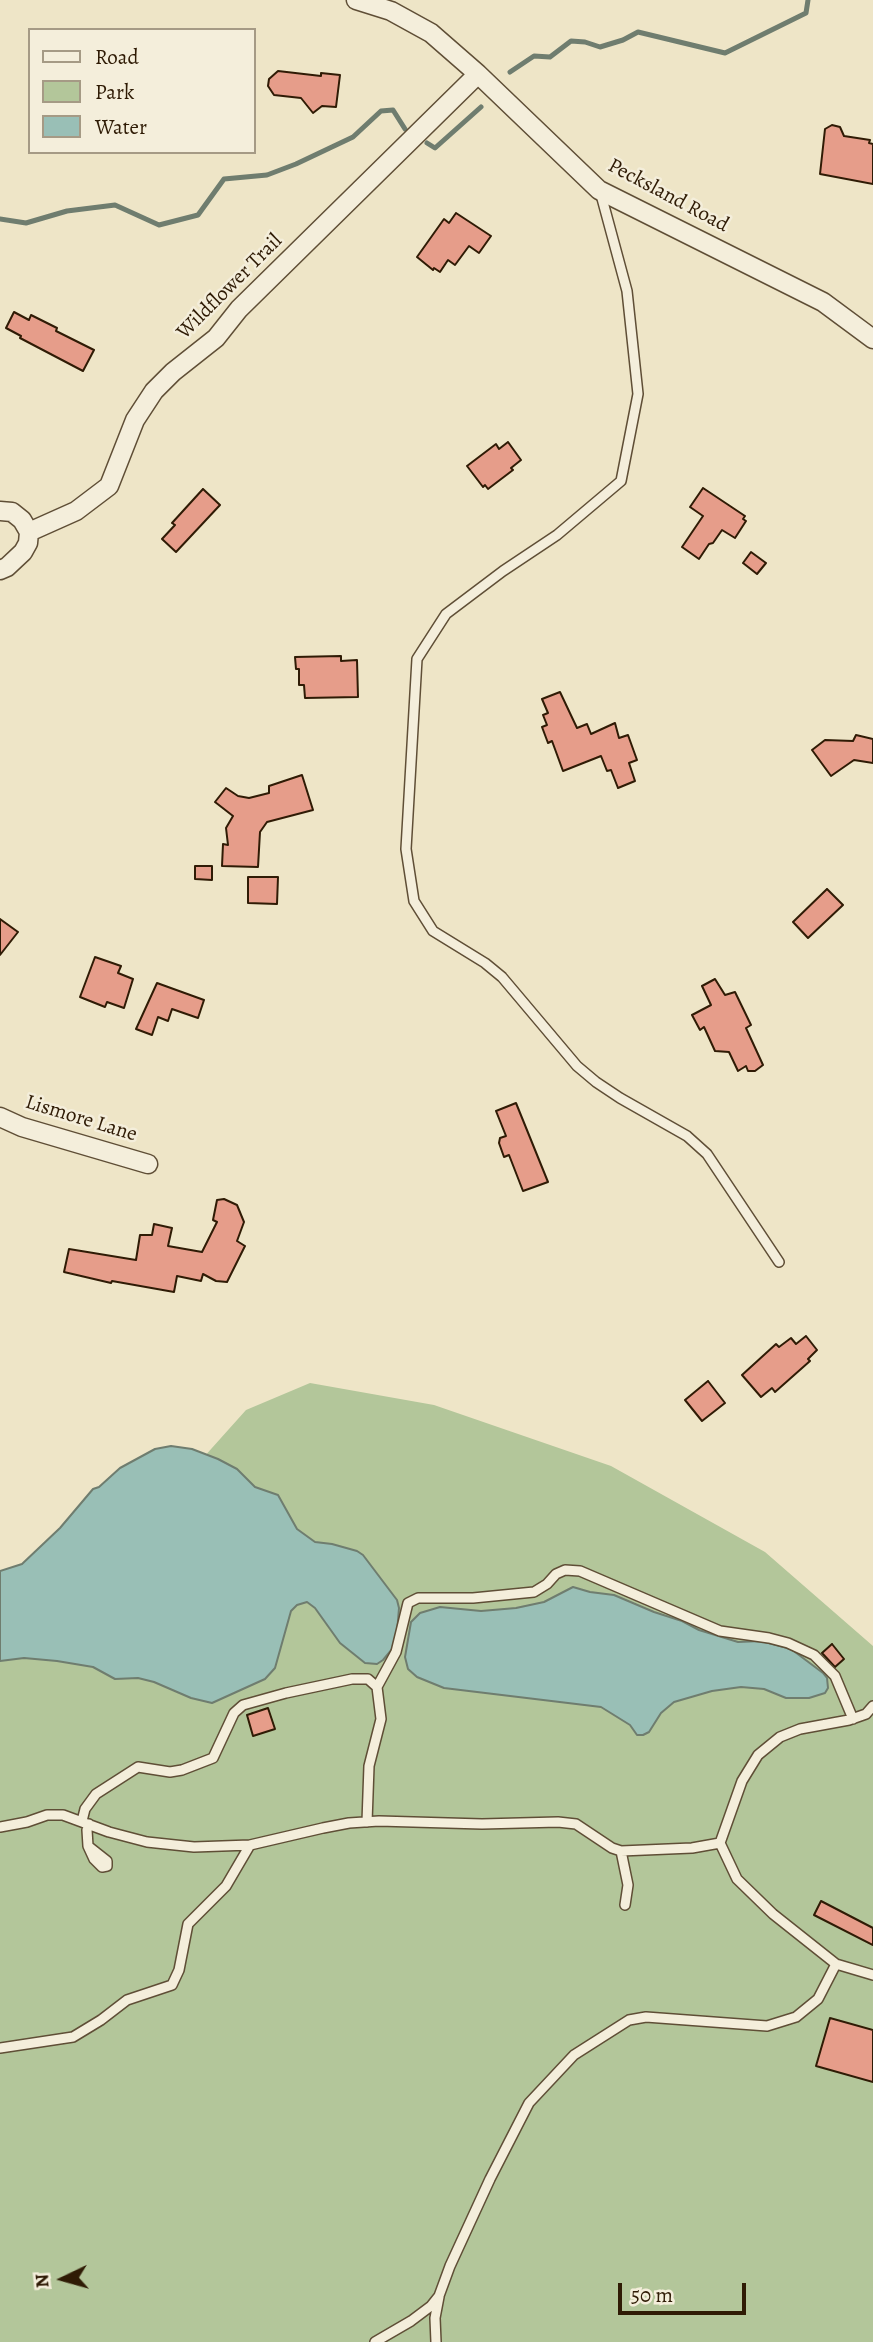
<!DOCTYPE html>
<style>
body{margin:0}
#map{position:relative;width:873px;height:2342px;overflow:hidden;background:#eee5c7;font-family:Alegreya,serif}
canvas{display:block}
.legend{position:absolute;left:28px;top:28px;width:228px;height:126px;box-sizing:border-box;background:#f4eedb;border:2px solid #a59a85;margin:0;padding:9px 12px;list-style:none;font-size:21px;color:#2f1b05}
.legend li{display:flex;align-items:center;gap:14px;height:35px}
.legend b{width:35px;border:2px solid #a59a85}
.north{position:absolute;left:28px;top:2244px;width:70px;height:70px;-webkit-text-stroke:5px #f4eedb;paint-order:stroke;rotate:265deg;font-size:19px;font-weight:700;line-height:28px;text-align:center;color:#2f1b05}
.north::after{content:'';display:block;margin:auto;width:24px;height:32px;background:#2f1b05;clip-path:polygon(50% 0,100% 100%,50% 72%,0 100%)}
.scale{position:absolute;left:618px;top:2283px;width:128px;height:32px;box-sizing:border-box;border:4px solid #2f1b05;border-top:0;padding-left:9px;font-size:21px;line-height:24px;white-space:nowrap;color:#2f1b05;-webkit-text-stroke:5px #f4eedb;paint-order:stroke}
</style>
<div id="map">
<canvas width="873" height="2342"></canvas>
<ul class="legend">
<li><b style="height:9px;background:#f4eedb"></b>Road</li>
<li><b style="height:19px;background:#b3c69a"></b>Park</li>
<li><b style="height:19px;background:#99bfb6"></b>Water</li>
</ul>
<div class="north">N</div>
<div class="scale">50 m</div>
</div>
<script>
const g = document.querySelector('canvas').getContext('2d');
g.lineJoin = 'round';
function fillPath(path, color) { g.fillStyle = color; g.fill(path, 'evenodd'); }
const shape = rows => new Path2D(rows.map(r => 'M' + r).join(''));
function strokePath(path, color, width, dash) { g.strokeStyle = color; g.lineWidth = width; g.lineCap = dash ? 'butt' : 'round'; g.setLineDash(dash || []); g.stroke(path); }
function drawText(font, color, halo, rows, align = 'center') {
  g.font = font + ' Alegreya,serif'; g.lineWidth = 5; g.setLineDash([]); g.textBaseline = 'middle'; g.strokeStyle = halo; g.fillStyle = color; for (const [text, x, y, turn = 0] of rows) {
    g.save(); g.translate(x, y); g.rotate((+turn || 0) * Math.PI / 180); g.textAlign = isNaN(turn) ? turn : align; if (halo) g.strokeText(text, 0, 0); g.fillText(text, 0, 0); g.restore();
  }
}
fillPath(shape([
 [310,1383,434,1405,611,1466,765,1552,873,1646,873,2342,0,2342,0,1592,203,1458,246,1410]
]), '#b3c69a');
const water = shape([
 [171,1446,192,1449,218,1459,237,1469,255,1487,278,1495,297,1529,315,1542,332,1544,357,1551,363,1555,397,1600,399,1608,397,1633,393,1648,383,1660,377,1664,365,1663,340,1643,315,1608,307,1602,297,1605,291,1611,275,1668,265,1679,212,1703,191,1698,154,1682,138,1678,115,1679,93,1667,57,1661,24,1658,0,1661,0,1571,22,1564,60,1528,93,1489,99,1487,120,1468,155,1449,171,1446],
 [573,1587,590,1592,614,1595,654,1612,682,1621,699,1630,738,1642,761,1641,791,1649,823,1673,827,1678,828,1688,825,1693,809,1698,786,1698,764,1689,741,1687,712,1691,674,1702,661,1713,649,1732,643,1735,637,1735,630,1725,601,1707,444,1688,417,1677,408,1669,405,1657,411,1622,420,1613,440,1607,481,1611,516,1608,544,1602,573,1587]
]);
fillPath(water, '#99bfb6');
strokePath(water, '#6f7d6f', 2);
strokePath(shape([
 [510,72,534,56,550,57,571,41,585,42,600,47,623,40,638,32,725,53,806,13,808,0],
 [427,143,435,148,481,107],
 [0,219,26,223,67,211,115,205,159,225,198,215,224,179,267,175,296,164,353,137,381,111,393,110,405,129]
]), '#6f7d6f', 5);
const building = shape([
 [278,71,321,76,321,73,340,75,336,107,322,106,313,113,301,98,274,95,268,86,269,79,278,71],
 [832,125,840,127,844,136,870,140,869,143,873,144,873,184,820,174,825,129,832,125],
 [456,213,491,236,479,253,469,246,455,265,448,260,440,272,434,268,433,270,417,257,444,219,449,223,456,213],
 [14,312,29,320,31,315,57,328,56,331,94,350,83,371,20,338,21,336,6,328,14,312],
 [508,442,521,460,511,468,513,470,488,489,485,485,483,487,467,466,496,444,499,449,508,442],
 [703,488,745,516,743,519,746,521,735,538,722,530,713,543,709,544,699,559,682,547,703,516,690,507,703,488],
 [203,489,220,505,176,552,162,539,175,525,172,523,203,489],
 [751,552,766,563,757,574,743,563,751,552],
 [341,656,341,661,357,660,358,697,305,698,304,685,299,685,299,669,296,669,295,657,341,656],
 [560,692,577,728,587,724,591,734,615,723,619,738,628,735,637,760,629,763,635,781,618,788,611,770,607,771,601,756,563,771,552,741,548,743,542,727,547,725,543,715,548,713,542,699,560,692],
 [856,735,873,739,873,763,854,760,831,776,812,750,825,740,853,741,856,735],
 [302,775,313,810,267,822,260,832,258,867,222,866,223,844,228,845,226,828,233,816,215,802,226,788,238,796,249,798,269,793,269,786,302,775],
 [195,866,212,866,212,880,195,879,195,866],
 [248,877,278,877,277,904,248,903,248,877],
 [827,889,843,905,808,938,793,922,827,889],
 [0,919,18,932,0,955,0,919],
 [95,957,121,966,118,973,133,979,124,1008,107,1002,105,1007,80,997,95,957],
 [715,979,725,995,735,992,751,1025,746,1028,763,1065,755,1071,748,1071,746,1066,738,1071,729,1052,715,1051,704,1027,700,1030,692,1015,711,1005,702,986,715,979],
 [157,983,204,1000,198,1018,172,1009,168,1021,158,1017,152,1035,136,1029,157,983],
 [516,1103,548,1182,523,1191,509,1155,504,1157,499,1143,500,1138,506,1136,496,1111,516,1103],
 [224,1199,237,1205,244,1222,237,1241,245,1246,227,1282,216,1281,203,1274,201,1281,177,1276,174,1292,129,1284,112,1281,111,1283,64,1272,69,1249,136,1260,140,1235,152,1235,154,1224,172,1228,168,1246,202,1252,217,1222,213,1220,217,1200,224,1199],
 [806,1336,817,1350,808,1359,810,1361,775,1392,772,1388,761,1397,742,1375,776,1344,779,1347,791,1338,796,1344,806,1336],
 [708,1381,725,1403,702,1421,685,1400,708,1381],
 [832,1644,844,1659,835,1667,822,1653,832,1644],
 [268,1708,275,1729,253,1736,247,1715,268,1708],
 [821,1901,873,1928,873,1945,814,1915,821,1901],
 [830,2018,873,2030,873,2082,816,2066,830,2018]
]);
fillPath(building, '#e69d8a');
strokePath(building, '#2f1b05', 2);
const lane = shape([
 [600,191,627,291,638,394,621,481,557,535,503,571,446,614,417,659,406,849,414,901,433,931,485,963,502,977,577,1066,596,1082,620,1098,687,1136,707,1154,779,1262],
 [377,1687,396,1652,408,1603,418,1598,473,1598,534,1592,547,1584,556,1574,565,1570,580,1571,720,1631,769,1638,788,1643,814,1655,835,1676,853,1719],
 [82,1821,85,1809,96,1794,138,1767,170,1772,182,1770,213,1758,234,1713,243,1705,286,1693,352,1679,368,1679,377,1687,381,1719,369,1766,367,1822],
 [0,1827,27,1822,47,1815,63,1815,109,1832,147,1842,194,1847,250,1845],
 [720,1843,742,1781,758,1755,780,1737,800,1729,849,1720,866,1714,873,1706],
 [88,1846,107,1861,107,1866,102,1867,94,1859,88,1846,87,1830,89,1824],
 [621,1851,692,1848,720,1843,737,1879,773,1914,836,1964,873,1975],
 [0,2048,73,2037,101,2020,127,2000,172,1985,179,1970,188,1924,226,1886,250,1845,323,1828,349,1823,379,1821,482,1824,558,1822,576,1824,612,1848,621,1851,628,1885,625,1905],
 [375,2342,411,2321,431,2306,439,2296,450,2266,490,2179,529,2103,574,2055,629,2020,646,2017,767,2026,796,2017,818,1999,836,1964],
 [436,2342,435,2318,439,2297]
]);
const street = shape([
 [356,0,391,11,431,33,478,74,599,190,823,302,873,339],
 [0,511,12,512,22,520,29,532,28,543,23,552,7,567,0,570],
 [29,532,76,511,109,486,135,420,154,391,173,372,216,338,239,309,478,74],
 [0,1117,22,1127,148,1164]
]);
strokePath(lane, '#5f4e36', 12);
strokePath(street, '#5f4e36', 21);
strokePath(lane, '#f4eedb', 9);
strokePath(street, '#f4eedb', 18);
drawText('21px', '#2f1b05', '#f4eedb', [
 ["Pecksland Road",668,196,28],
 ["Wildflower Trail",230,287,-45],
 ["Lismore Lane",81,1119,17]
]);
</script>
